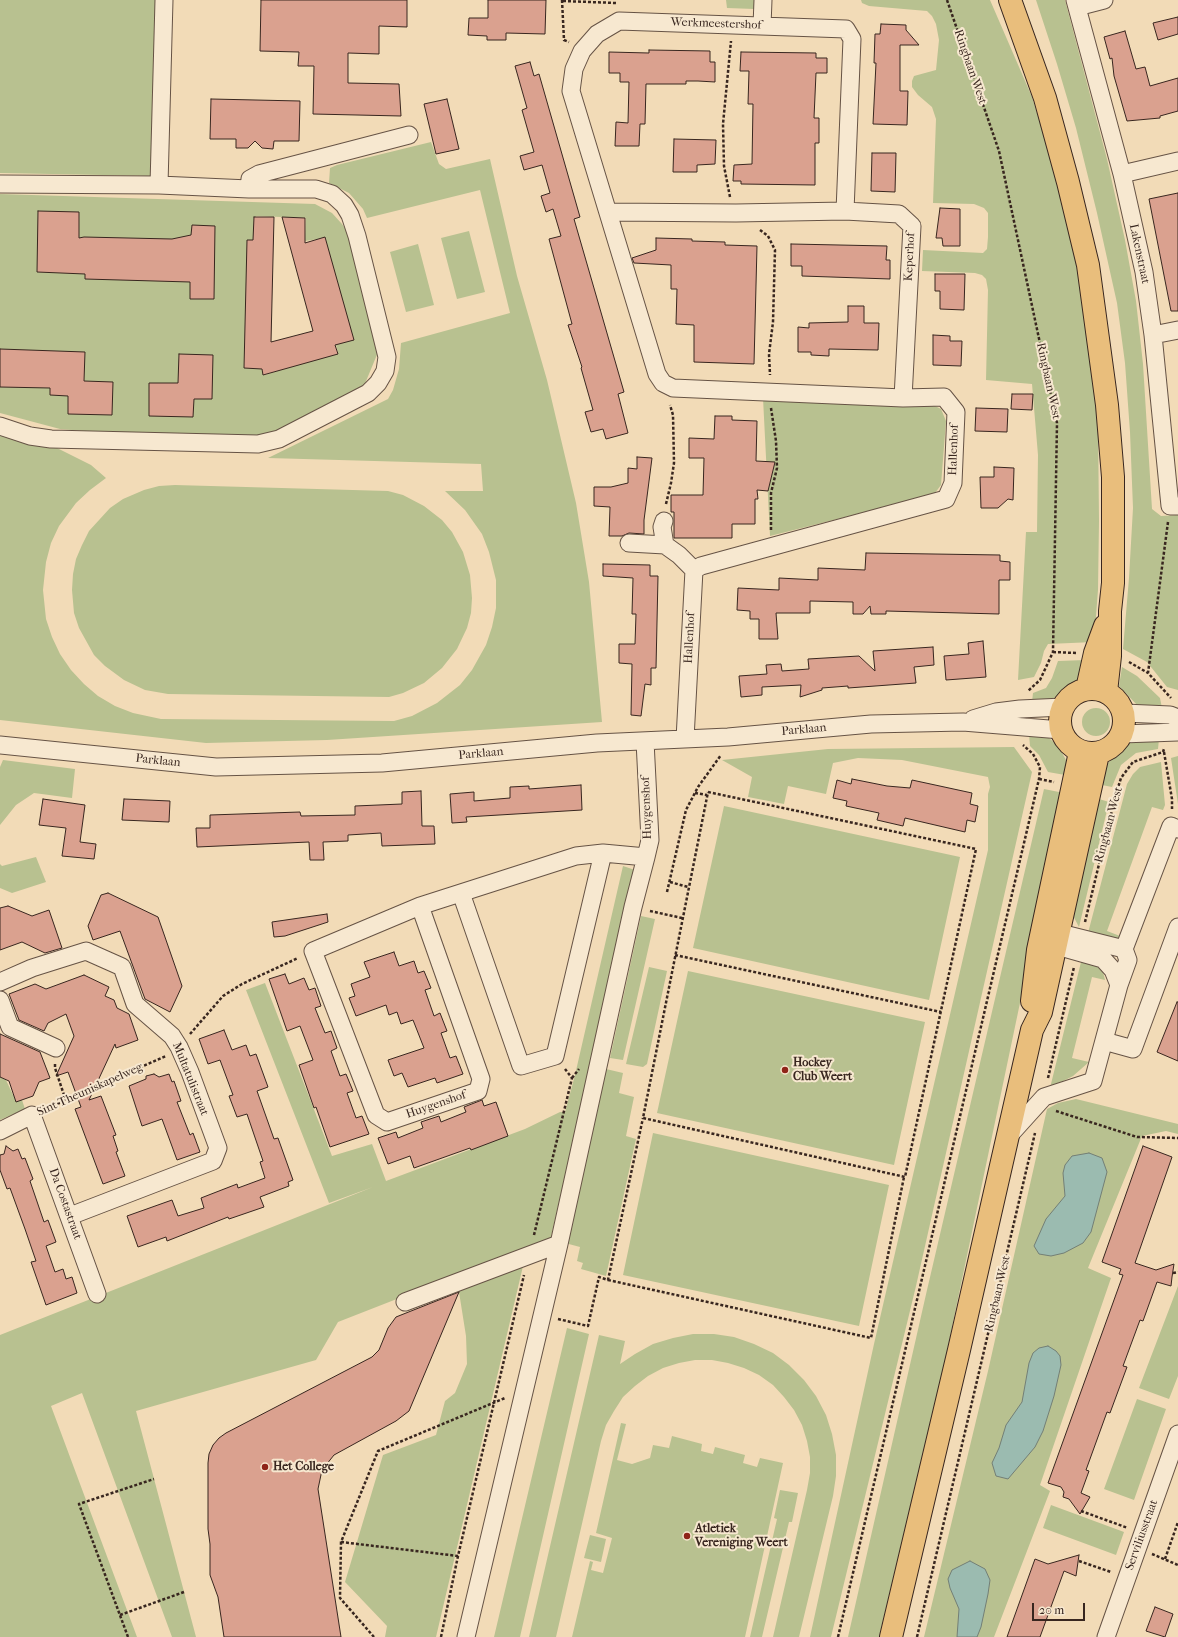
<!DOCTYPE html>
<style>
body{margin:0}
#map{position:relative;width:1178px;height:1637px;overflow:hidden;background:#f2dbb7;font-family:"IM FELL French Canon",serif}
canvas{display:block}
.scale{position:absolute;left:1032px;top:1603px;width:53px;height:18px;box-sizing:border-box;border:2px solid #38261f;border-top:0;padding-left:5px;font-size:12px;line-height:14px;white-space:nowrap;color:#38261f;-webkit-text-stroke:3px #f7e8d0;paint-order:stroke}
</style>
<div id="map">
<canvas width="1178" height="1637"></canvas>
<div class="scale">20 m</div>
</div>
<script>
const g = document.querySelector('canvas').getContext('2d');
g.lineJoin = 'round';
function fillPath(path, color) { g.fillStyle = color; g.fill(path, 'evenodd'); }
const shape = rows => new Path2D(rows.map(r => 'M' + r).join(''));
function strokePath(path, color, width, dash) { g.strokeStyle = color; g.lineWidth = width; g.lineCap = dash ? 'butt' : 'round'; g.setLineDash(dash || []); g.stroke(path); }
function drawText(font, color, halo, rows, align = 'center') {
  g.font = font + ' "IM FELL French Canon",serif'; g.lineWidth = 4; g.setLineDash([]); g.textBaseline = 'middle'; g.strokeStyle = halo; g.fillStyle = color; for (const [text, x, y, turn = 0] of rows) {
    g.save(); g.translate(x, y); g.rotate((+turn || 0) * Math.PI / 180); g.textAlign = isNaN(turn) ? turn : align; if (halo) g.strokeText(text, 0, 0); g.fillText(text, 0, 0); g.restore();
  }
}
fillPath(shape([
 [0,0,157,0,154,176,0,173],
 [726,0,754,0,754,9,727,8],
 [861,0,990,0,1032,97,1057,178,1077,260,1098,423,1099,521,1098,590,1094,642,1048,644,1044,651,1041,663,1034,677,1018,680,1026,532,1037,532,1038,455,1032,384,986,380,988,290,986,279,982,275,975,273,922,271,923,250,983,253,987,249,988,237,988,213,984,208,974,204,933,203,936,119,932,107,918,95,912,87,912,81,914,76,936,70,939,40,936,24,932,16,927,11,869,6,862,3],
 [1036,0,1065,0,1107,159,1125,240,1136,301,1143,364,1152,509,1161,516,1178,515,1178,690,1167,687,1147,662,1123,649,1129,578,1133,508,1130,432,1125,363,1117,303,1097,213,1076,128,1057,64],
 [431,142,439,164,446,169,490,159,517,276,547,380,576,503,589,582,602,722,327,740,206,743,0,720,0,434,57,448,91,465,106,478,90,490,76,503,59,526,51,543,46,562,43,590,46,619,52,637,60,654,71,670,84,684,98,696,115,706,133,713,161,719,394,721,412,716,437,703,460,685,472,670,486,645,492,627,496,608,496,580,489,552,482,534,465,510,445,491,483,491,481,464,268,458,388,399,393,390,399,369,401,343,510,313,480,190,367,218,363,209,349,193,329,183,330,168,337,165],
 [0,194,315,204,332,213,342,224,354,241,381,345,364,386,264,439,108,433,60,429,0,413],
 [256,216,306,218,305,241,325,238,336,345,338,353,264,375,261,368,244,367,248,240,255,240],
 [469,231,485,292,457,299,441,238],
 [418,244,434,305,406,312,390,252],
 [763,398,933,405,941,409,946,421,941,485,935,493,925,497,770,536],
 [175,485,388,491,403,495,424,506,442,520,452,532,463,552,470,575,472,598,471,613,467,628,457,649,442,668,424,683,403,693,389,697,168,694,145,690,124,680,105,666,94,655,79,628,74,613,72,590,73,574,76,559,82,545,89,531,110,508,123,499,144,490,159,486],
 [1086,660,1079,680,1063,694,1051,699,1032,702,1033,693,1046,688,1052,678,1058,661],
 [1122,667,1137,676,1160,698,1162,708,1137,705,1119,686],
 '1082 722a14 14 0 1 1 28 0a14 14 0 1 1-28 0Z',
 [1029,734,1048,737,1059,747,1067,762,1065,775,1048,772,1039,755,1030,746],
 [1159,739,1158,749,1136,753,1121,765,1112,787,1102,785,1107,764,1123,748,1135,740],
 [1014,747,1032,772,916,1286,831,1637,810,1637,874,1344,988,850,988,794,990,787,988,777,902,760,858,758,833,763,826,794,788,786,784,804,748,797,752,777,722,760,828,749],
 [1178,756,1178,804,1171,758],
 [3,760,75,769,72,798,34,793,16,805,0,825,0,767],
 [1161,762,1165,805,1163,810,1152,807,1107,931,1120,936,1117,939,1088,933,1127,784,1133,774,1140,767],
 [1044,789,1064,793,947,1351,879,1637,848,1637,927,1290],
 [1099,799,1109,802,1079,927,1070,910],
 [724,806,960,857,929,1000,693,948],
 [36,857,46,882,12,893,0,888,0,864,2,866],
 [623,866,635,870,550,1241,527,1249,436,1637,385,1637,387,1626,345,1582,383,1455,436,1435,445,1401,455,1393,467,1364,466,1336,459,1292,453,1277,338,1322,316,1360,136,1411,196,1637,172,1637,82,1393,51,1406,137,1637,0,1637,0,1335,373,1187,329,1203,246,990,265,983,332,1156,372,1144,386,1181,525,1129,560,1112,565,1112,575,1075],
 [641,916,655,919,623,1060,610,1058],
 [1082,958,1099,966,1103,972,1105,980,1092,977,1072,1058,1089,1062,1073,1076,1050,1088],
 [649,967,667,971,647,1064,643,1067,626,1064],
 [688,971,925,1022,894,1165,657,1113],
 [606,1069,623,1073,619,1093,634,1097,626,1136,636,1139,606,1276,581,1269,583,1263,577,1261,580,1247,565,1243],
 [0,1077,6,1080,13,1095,19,1091,25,1109,0,1120],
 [1076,1099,1178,1124,1178,1134,1166,1131,1142,1136,1088,1268,1111,1278,1040,1485,1050,1491,994,1637,924,1637,988,1371,1047,1109,1058,1103],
 [653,1133,889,1185,859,1326,623,1275],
 [1178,1286,1178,1376,1169,1399,1139,1388],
 [567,1328,589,1334,520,1637,494,1637],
 [693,1334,714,1334,734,1337,754,1344,773,1353,789,1365,804,1380,816,1396,826,1415,832,1434,836,1455,836,1476,833,1496,799,1637,773,1637,807,1490,810,1473,810,1457,807,1441,802,1425,794,1410,784,1397,773,1385,759,1375,744,1368,728,1363,712,1360,695,1360,679,1363,663,1368,648,1376,635,1386,623,1397,614,1411,606,1425,601,1441,556,1637,529,1637,599,1335,625,1341,620,1364,635,1354,653,1344,673,1338],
 [1137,1399,1166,1409,1134,1500,1104,1489],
 [621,1423,626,1424,617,1460,632,1464,650,1458,653,1445,669,1448,672,1436,702,1444,701,1451,713,1454,715,1447,745,1455,743,1463,757,1467,760,1458,783,1463,745,1637,572,1637,590,1561,593,1562,591,1570,603,1573,612,1538,596,1533],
 [780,1490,798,1493,792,1522,789,1522,762,1637,750,1637,777,1519,774,1518],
 [1051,1505,1124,1532,1116,1555,1043,1528],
 [590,1535,606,1539,601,1562,584,1558]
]), '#b8c190');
const water = shape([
 [1089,1153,1102,1158,1107,1172,1091,1232,1083,1243,1064,1253,1051,1256,1039,1254,1034,1246,1046,1219,1065,1196,1063,1173,1065,1165,1072,1156,1089,1153],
 [1048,1346,1056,1351,1060,1356,1061,1365,1054,1396,1043,1431,1035,1447,1008,1479,996,1476,992,1463,999,1448,1006,1425,1022,1402,1029,1363,1033,1353,1039,1348,1048,1346],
 [970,1561,985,1569,990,1580,988,1594,981,1627,977,1637,957,1637,959,1609,950,1588,948,1579,952,1570,970,1561]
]);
fillPath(water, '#9bbbb0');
strokePath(water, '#737f76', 1);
const building = shape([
 [261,0,407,0,407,27,379,26,379,54,348,53,348,83,399,84,401,116,313,114,314,66,298,66,299,52,260,51,261,0],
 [488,0,546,0,545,34,506,33,506,40,487,40,487,36,468,35,469,18,488,18,488,0],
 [1178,17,1178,34,1158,40,1153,23,1178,17],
 [881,24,906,25,906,30,919,45,900,45,900,91,908,91,907,125,873,124,876,63,874,63,875,34,880,34,881,24],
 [1125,31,1136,69,1145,67,1150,86,1178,78,1178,111,1160,116,1160,118,1127,121,1114,76,1112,58,1110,59,1104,37,1125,31],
 [649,50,710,51,710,62,715,62,715,82,698,81,686,81,686,84,646,84,645,124,640,124,639,146,615,146,616,122,628,123,629,82,620,82,620,73,609,73,609,52,649,53,649,50],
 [741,52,816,53,816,58,827,58,827,73,816,73,814,118,819,118,819,143,815,143,815,185,741,184,741,181,733,181,734,165,752,164,753,104,748,104,749,71,740,71,741,52],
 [530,62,534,76,539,74,580,217,574,219,624,392,618,394,628,433,606,439,603,429,591,432,585,412,593,410,581,368,582,367,568,325,572,324,549,239,561,236,553,209,546,212,541,196,550,193,542,165,524,170,520,156,534,152,522,110,527,108,515,66,530,62],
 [211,99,300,101,299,141,274,141,273,149,262,148,255,141,248,148,236,148,236,139,210,139,211,99],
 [447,99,459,149,436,154,424,104,447,99],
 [674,139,716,140,715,164,697,165,697,172,673,172,674,139],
 [872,153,896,153,895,192,871,191,872,153],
 [1178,193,1178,311,1171,311,1149,199,1178,193],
 [940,208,960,209,960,246,943,246,942,238,936,238,940,208],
 [38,211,79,212,79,238,84,237,172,239,191,235,192,225,215,226,214,299,190,299,190,282,85,279,85,274,37,272,38,211],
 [254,217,274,217,271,342,313,331,282,217,305,218,305,243,325,237,354,340,335,345,338,354,263,375,262,369,244,368,247,240,253,240,254,217],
 [656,238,692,239,692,241,725,242,725,245,757,246,754,364,694,362,694,325,676,324,677,289,671,289,671,265,634,263,632,258,656,250,656,238],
 [791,244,887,246,886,260,890,260,890,279,802,276,802,266,791,266,791,244],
 [935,274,965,274,964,310,940,309,940,291,935,291,935,274],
 [848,306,864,306,864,323,879,323,878,350,829,349,829,356,811,355,811,352,798,352,798,327,809,328,809,323,848,322,848,306],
 [933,335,950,336,950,341,962,341,961,366,933,365,933,335],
 [0,349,85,352,84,381,113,382,112,415,68,414,68,396,50,395,50,388,0,387,0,349],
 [179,354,213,355,212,399,194,399,193,417,149,416,149,383,178,383,179,354],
 [1012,394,1033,394,1032,410,1011,409,1012,394],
 [976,408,1008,409,1007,432,975,431,976,408],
 [715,416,732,416,732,420,757,421,756,461,775,462,768,491,757,490,758,499,755,499,755,524,732,524,732,538,674,538,674,512,671,512,671,495,703,495,704,458,689,458,689,438,714,439,715,416],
 [637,457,652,458,644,520,644,534,629,533,622,536,609,536,610,507,594,506,594,487,611,487,628,483,628,468,637,469,637,457],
 [994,467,1014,468,1013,500,1008,499,998,508,981,508,980,477,994,477,994,467],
 [866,553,1000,555,1000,561,1010,562,1010,580,999,580,999,614,886,611,886,614,871,614,870,606,863,614,853,614,853,602,810,601,810,613,776,613,778,639,759,639,759,619,750,619,750,611,737,610,738,588,779,590,779,578,818,580,818,568,865,570,866,553],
 [603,564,650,565,650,576,658,576,656,668,651,668,651,685,645,684,641,716,631,715,632,664,619,663,619,644,635,644,636,614,632,614,633,578,603,576,603,564],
 [983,641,986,677,946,680,944,656,969,654,968,643,983,641],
 [933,647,934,665,914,667,916,683,848,688,848,686,822,688,822,690,800,697,801,685,762,687,762,695,741,697,739,676,767,674,766,665,781,664,782,671,809,669,808,659,859,656,875,671,873,651,933,647],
 [852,779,887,786,910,788,912,780,972,793,970,804,978,806,975,822,967,820,965,832,905,818,903,826,877,820,879,813,846,806,847,801,833,798,837,780,851,784,852,779],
 [581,785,582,810,466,817,467,822,452,823,450,794,474,792,474,801,510,798,510,787,529,786,529,789,581,785],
 [421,791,422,826,434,826,435,844,382,846,381,833,348,835,348,841,323,842,324,860,310,860,309,842,197,847,196,828,210,828,210,815,300,812,301,816,355,815,355,806,402,804,402,792,421,791],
 [43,799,85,805,80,842,96,844,94,859,62,856,66,828,39,825,43,799],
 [124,799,170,801,169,822,122,820,124,799],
 [108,893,158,917,182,986,170,1012,145,999,120,931,93,940,88,926,101,895,108,893],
 [8,906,32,916,49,910,62,948,45,953,22,942,0,950,0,908,8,906],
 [327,914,328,922,285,936,274,937,272,922,327,914],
 [394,952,399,966,414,961,418,973,424,971,431,988,425,990,434,1016,440,1013,447,1031,441,1033,450,1058,456,1056,463,1074,437,1083,435,1078,408,1087,402,1073,394,1076,388,1060,424,1048,413,1020,401,1024,397,1012,389,1015,386,1005,356,1016,349,998,355,996,351,984,370,977,364,962,394,952],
 [285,974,289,984,304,978,309,990,315,988,321,1006,315,1008,325,1033,331,1031,337,1048,331,1051,340,1076,346,1074,353,1091,347,1093,356,1118,362,1116,369,1134,330,1147,316,1107,314,1108,299,1065,313,1060,300,1026,287,1031,269,979,285,974],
 [84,975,109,987,105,996,114,1000,117,1008,129,1014,138,1040,116,1048,115,1044,89,1100,101,1096,116,1135,113,1136,118,1151,116,1152,125,1176,103,1184,75,1109,81,1107,68,1072,56,1076,74,1036,66,1014,48,1023,44,1031,19,1020,9,994,35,984,46,989,84,975],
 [1177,1002,1178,1002,1178,1061,1157,1052,1177,1002],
 [224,1030,232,1050,246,1045,250,1056,256,1054,268,1087,257,1091,274,1139,278,1138,293,1180,288,1182,289,1186,260,1197,264,1207,229,1219,228,1217,167,1241,166,1237,138,1247,127,1216,172,1200,178,1216,204,1208,201,1198,237,1184,238,1188,265,1178,260,1162,263,1161,247,1114,237,1117,229,1096,233,1095,220,1060,208,1064,199,1039,224,1030],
 [0,1034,40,1052,50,1078,39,1082,33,1096,16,1102,9,1081,0,1077,0,1034],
 [154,1074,159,1077,169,1074,172,1082,174,1081,181,1101,177,1102,190,1135,193,1133,200,1152,177,1160,162,1119,142,1126,129,1086,146,1079,146,1076,154,1074],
 [482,1100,484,1106,496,1102,508,1136,471,1150,470,1148,414,1168,410,1156,388,1164,378,1138,396,1132,398,1138,423,1128,421,1122,439,1116,441,1122,466,1112,464,1107,482,1100],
 [6,1146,13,1151,18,1149,22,1159,25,1158,33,1179,30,1181,44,1222,48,1220,56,1242,46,1246,55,1272,63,1269,66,1279,72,1277,77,1293,46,1305,31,1262,36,1261,25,1229,10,1188,7,1189,0,1170,0,1155,4,1154,6,1146],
 [1143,1146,1172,1157,1135,1263,1156,1270,1174,1264,1172,1277,1171,1286,1157,1282,1143,1321,1140,1320,1123,1366,1127,1367,1110,1413,1107,1412,1086,1470,1089,1471,1081,1493,1090,1497,1080,1514,1069,1499,1063,1497,1064,1492,1061,1487,1048,1483,1123,1275,1119,1274,1121,1269,1102,1262,1143,1146],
 [459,1292,409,1411,396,1421,334,1455,322,1470,318,1489,341,1637,224,1637,218,1597,210,1575,210,1544,208,1529,208,1463,209,1454,213,1445,219,1438,226,1433,372,1357,379,1350,388,1328,396,1317,459,1292],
 [1079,1555,1076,1576,1064,1571,1040,1637,1007,1637,1035,1559,1048,1564,1079,1555],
 [1155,1607,1173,1614,1165,1637,1146,1631,1155,1607]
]);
fillPath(building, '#daa18f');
strokePath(building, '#38261f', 1);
const minor = shape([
 [1075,0,1122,174,1144,272,1153,335,1170,506,1178,506],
 [1077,7,1104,0],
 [762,26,763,0],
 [1122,174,1178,161],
 [0,184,159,185,249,189,316,189,332,194,344,205,350,215,357,236,387,357,385,371,378,383,368,393,279,439,258,444,51,439,30,436,0,426],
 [159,185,164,0],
 [249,189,250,179,259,174,409,135],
 [608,212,736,213,845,211,899,214,912,226,903,398],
 [1153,335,1178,330],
 [664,521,662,527,665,545,679,555,694,570],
 [629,543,665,545],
 [1124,713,1170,715,1178,718],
 [973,719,996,712,1020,709,1063,707],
 [1122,734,1178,732],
 [685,739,694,570,701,566,946,499,953,483,956,412,944,397,903,398,673,388,663,383,657,374,571,91,574,69,582,51,597,34,619,21,846,29,852,39,845,211],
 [0,745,216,767,382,763,597,743,728,737,871,724,963,722,1061,730],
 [461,893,521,1066,555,1056,603,853],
 [420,906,481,1079,478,1091,387,1122,376,1115,313,951,420,906,576,856,603,853,646,857,650,840,645,741],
 [1060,933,1124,949],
 [1046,936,1057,946,1103,959,1113,970,1119,985],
 [0,982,32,968,86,951,122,967,135,1004,172,1036,179,1047,190,1072,218,1148,213,1161,70,1216],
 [0,1000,10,1027,56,1048],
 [1104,1041,1133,1049,1178,927],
 [0,1131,32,1115,97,1294],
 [1007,1138,1044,1097,1093,1081,1119,985,1128,960,1124,949,1171,826,1178,829],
 [405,1302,559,1244],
 [466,1637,559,1244,633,907,646,857],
 [1106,1637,1178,1434]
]);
const major = shape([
 [1010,0,1045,98,1068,182,1088,265,1107,405,1113,477,1113,583,1110,611,1110,656,1106,692],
 '1060 721a32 32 0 1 1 64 0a32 32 0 1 1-64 0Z',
 [1087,689,1095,653,1105,626],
 [1032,1001,1038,950,1080,752],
 [891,1637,959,1350,1032,1030,1041,1012,1098,754]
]);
strokePath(minor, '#665345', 19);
strokePath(major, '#38261f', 24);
strokePath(shape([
 [562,0,564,40,569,42],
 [947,0,999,151,1057,423,1053,652,1040,680,1028,691],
 [563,1,616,3],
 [730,197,724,166,723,124,731,41],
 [760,230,768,236,775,250,773,322,769,354,770,375],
 [771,408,776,441,777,468,771,493,771,530],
 [666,504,671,483,674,463,673,415,670,405],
 [1168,522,1148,673,1171,698],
 [1053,652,1076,653],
 [1129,662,1148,673],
 [1164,752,1172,799,1172,809],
 [1039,779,1054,782],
 [708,792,976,849,905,1177,643,1118,708,792],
 [695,793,707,795],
 [670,882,688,887],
 [667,892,686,810,698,787,721,755],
 [650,911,682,918],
 [1085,922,1116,794,1121,778,1133,762,1163,752,1164,749],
 [675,955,941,1012],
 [190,1034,223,996,242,984,298,958],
 [55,1064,55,1068,66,1101],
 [572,1078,579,1069],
 [1048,1078,1074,967],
 [48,1108,166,1056],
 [1056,1111,1137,1137,1178,1138],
 [534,1235,572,1078,565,1069],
 [1173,1273,1178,1272],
 [608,1280,871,1338,904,1177],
 [558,1319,588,1326,599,1277,608,1280,643,1118],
 [1081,1511,1128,1528],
 [341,1542,458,1556],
 [1152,1554,1178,1565],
 [1165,1559,1178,1522],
 [1079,1561,1111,1572],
 [120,1615,184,1592],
 [128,1637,79,1504,154,1479],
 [374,1637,340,1598,341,1542,378,1451,505,1398],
 [441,1637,458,1556,524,1275],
 [838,1637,1039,779,1040,767,1033,754,1023,745],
 [917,1637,1035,1133]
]), '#38261f', 2.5, [3, 2]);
strokePath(minor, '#f7e8d0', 17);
strokePath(major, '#e9be7c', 22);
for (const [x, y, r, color] of [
 [785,1070,4,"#8f2418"],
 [265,1467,4,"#8f2418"],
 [687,1536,4,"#8f2418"]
]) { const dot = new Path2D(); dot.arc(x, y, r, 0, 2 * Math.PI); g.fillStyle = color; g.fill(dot); strokePath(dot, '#f7e8d0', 1.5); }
drawText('12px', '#38261f', '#f7e8d0', [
 ["Werkmeestershof",716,24,2],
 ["Ringbaan West",970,67,71],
 ["Lakenstraat",1139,254,78],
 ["Keperhof",910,257,-87],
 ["Ringbaan West",1048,381,78],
 ["Hallenhof",954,450,-88],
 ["Hallenhof",690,638,-87],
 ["Parklaan",804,730,-5],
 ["Parklaan",481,754,-5],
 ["Parklaan",158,761,6],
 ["Huygenshof",647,808,-92],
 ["Ringbaan West",1109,825,-75],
 ["Multatulistraat",190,1079,68],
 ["Sint Theuniskapelweg",90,1090,-24],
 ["Huygenshof",436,1105,-19],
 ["Da Costastraat",65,1204,70],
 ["Ringbaan West",998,1294,-77],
 ["Serviliusstraat",1142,1535,-70]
]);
drawText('bold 12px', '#38261f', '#f7e8d0', [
 ["Hockey",793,1063],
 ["Club Weert",793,1077],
 ["Het College",273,1467],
 ["Atletiek",695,1529],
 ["Vereniging Weert",695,1543]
], 'left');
</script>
